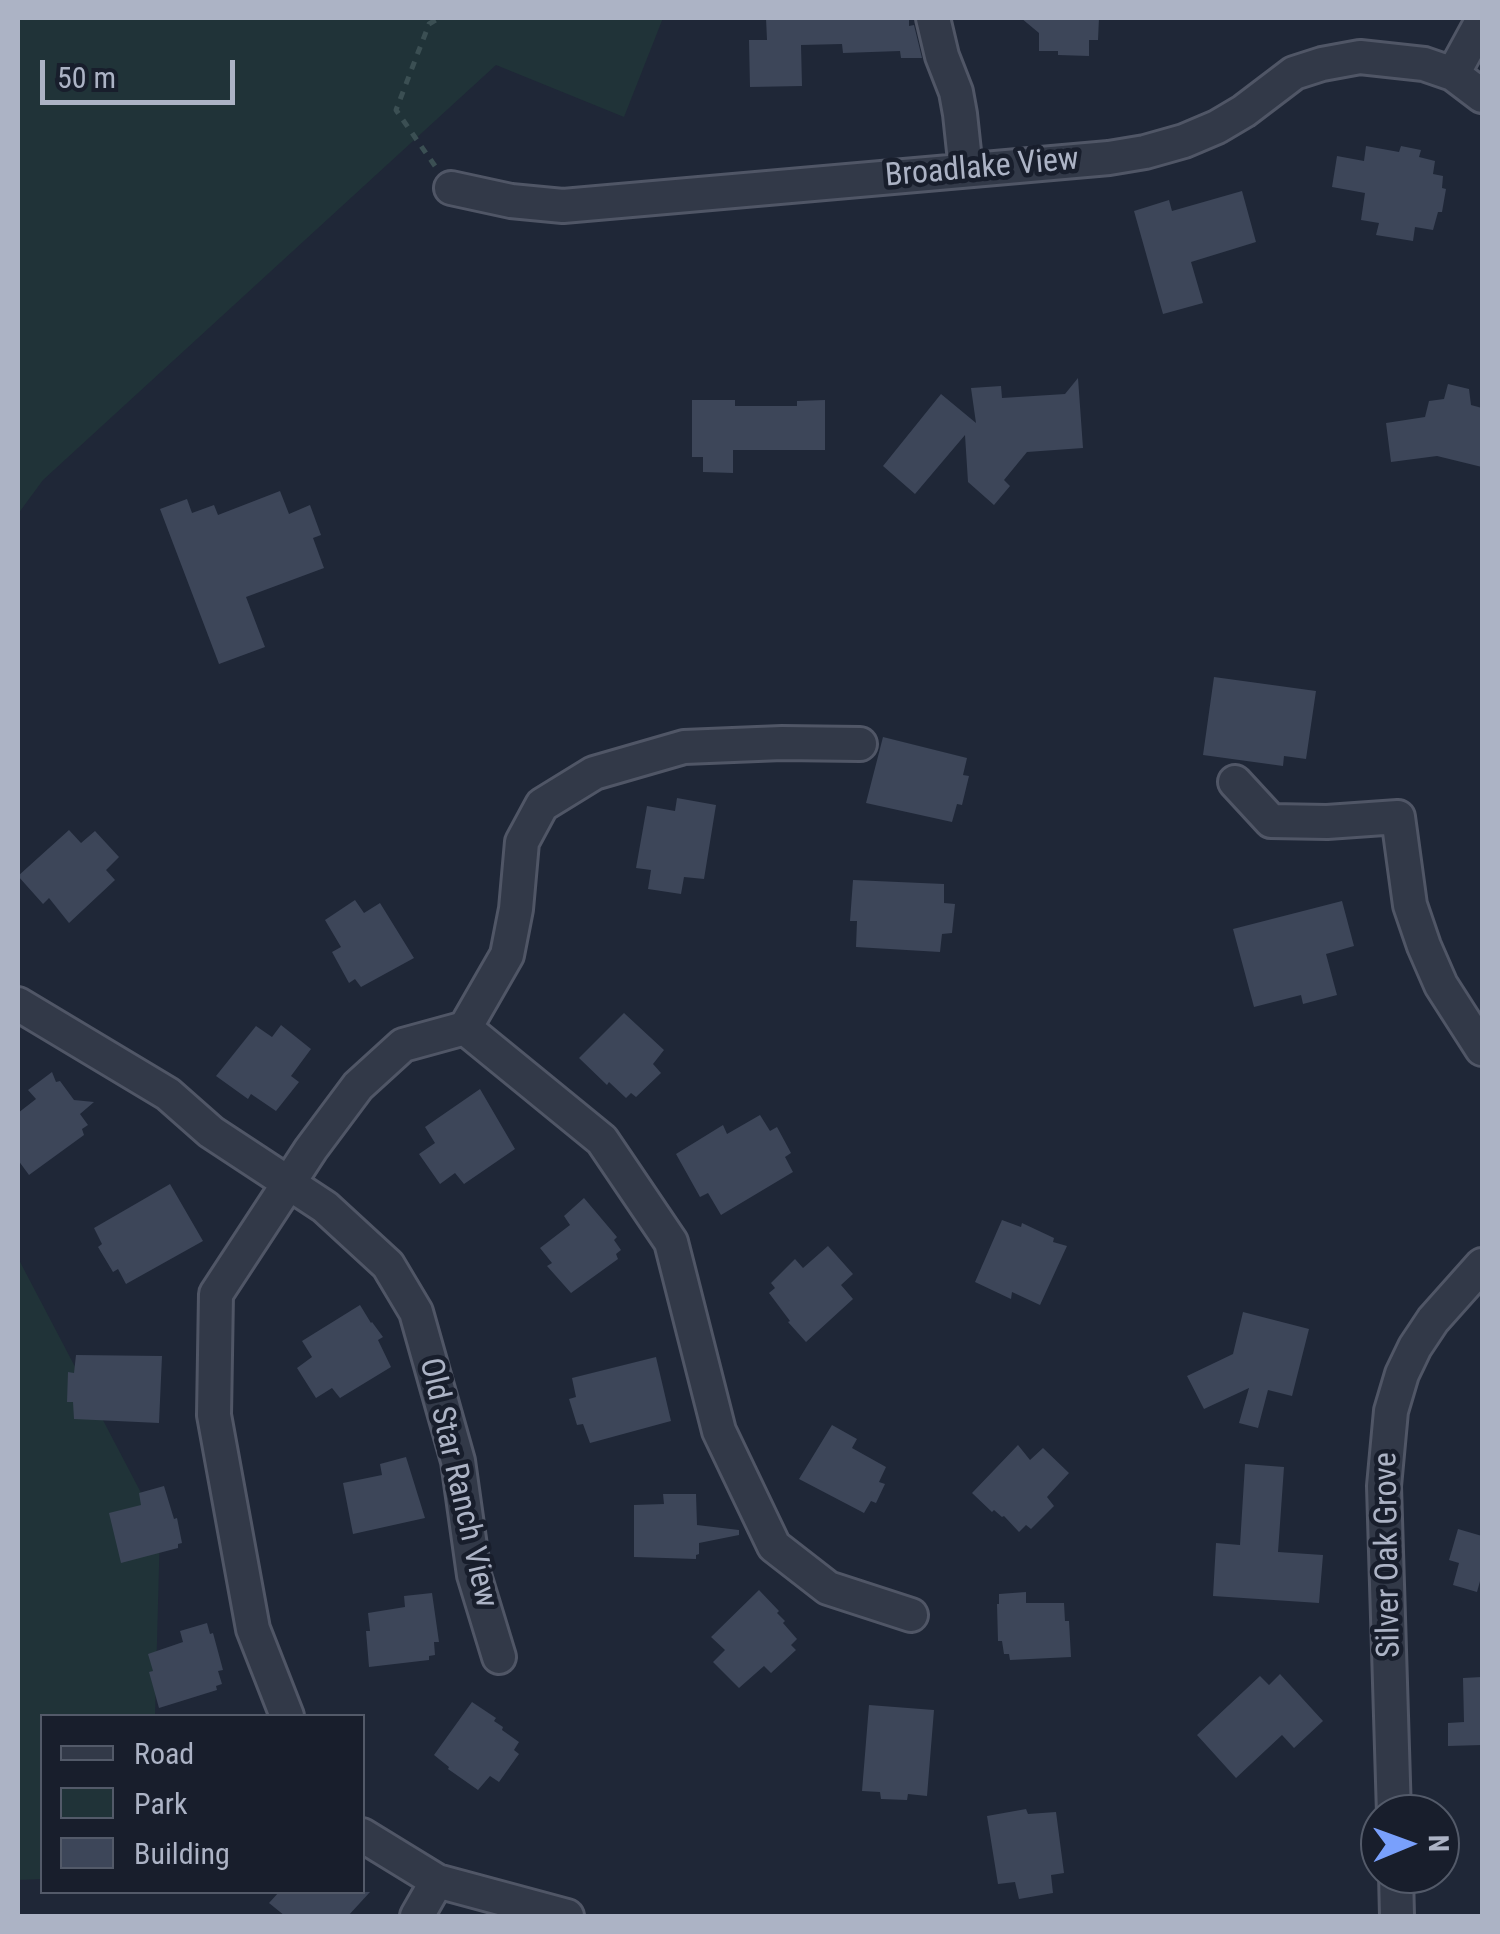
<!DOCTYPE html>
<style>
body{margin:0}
#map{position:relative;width:1500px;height:1934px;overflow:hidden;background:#1f2737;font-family:"Roboto Condensed",sans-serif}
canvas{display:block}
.frame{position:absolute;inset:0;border:20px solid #acb3c5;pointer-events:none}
.legend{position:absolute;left:40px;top:1714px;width:325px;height:180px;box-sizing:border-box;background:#181e2c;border:2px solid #535a69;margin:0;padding:12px 18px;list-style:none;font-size:30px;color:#acb3c5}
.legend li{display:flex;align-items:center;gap:20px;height:50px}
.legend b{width:50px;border:2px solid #535a69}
.north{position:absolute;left:1360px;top:1794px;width:100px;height:100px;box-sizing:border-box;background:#181e2c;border:2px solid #535a69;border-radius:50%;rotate:89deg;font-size:28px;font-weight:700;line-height:40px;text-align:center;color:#acb3c5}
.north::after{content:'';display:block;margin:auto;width:35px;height:45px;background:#79a0fc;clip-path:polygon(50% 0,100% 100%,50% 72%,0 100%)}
.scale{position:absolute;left:40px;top:60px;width:195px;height:45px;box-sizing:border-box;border:5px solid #acb3c5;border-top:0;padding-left:12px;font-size:30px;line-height:35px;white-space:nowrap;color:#acb3c5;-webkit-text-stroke:8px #181e2c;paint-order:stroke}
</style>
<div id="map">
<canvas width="1500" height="1934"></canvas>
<div class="frame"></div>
<ul class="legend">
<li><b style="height:12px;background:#323948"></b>Road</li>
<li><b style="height:28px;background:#203338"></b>Park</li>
<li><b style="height:28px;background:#3d4659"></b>Building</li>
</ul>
<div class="north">N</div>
<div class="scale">50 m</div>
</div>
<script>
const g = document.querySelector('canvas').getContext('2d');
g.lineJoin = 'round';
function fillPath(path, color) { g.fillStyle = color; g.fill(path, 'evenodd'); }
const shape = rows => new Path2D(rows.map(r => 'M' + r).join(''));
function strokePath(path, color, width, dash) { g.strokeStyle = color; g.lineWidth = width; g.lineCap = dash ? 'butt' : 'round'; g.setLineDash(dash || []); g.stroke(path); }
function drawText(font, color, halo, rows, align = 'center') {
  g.font = font + ' "Roboto Condensed",sans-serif'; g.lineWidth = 9; g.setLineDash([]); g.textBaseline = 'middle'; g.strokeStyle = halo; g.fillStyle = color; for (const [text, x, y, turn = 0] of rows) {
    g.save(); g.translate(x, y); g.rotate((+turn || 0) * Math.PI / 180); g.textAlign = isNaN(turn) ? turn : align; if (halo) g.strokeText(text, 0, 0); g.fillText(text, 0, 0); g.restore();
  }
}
fillPath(shape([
 [18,18,663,18,624,117,496,65,43,480,18,514],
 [18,1258,160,1529,155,1716,42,1716,42,1879,18,1880]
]), '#203338');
fillPath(shape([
 [766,18,909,18,909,26,914,25,922,58,901,58,900,51,843,53,842,44,801,45,802,86,750,87,749,40,767,40],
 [1021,18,1099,18,1098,40,1089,40,1089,56,1058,55,1058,51,1039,51,1039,33],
 [1366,146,1399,152,1401,146,1421,150,1419,157,1435,161,1433,174,1443,176,1442,188,1446,189,1442,212,1438,212,1433,230,1415,227,1413,241,1376,235,1379,223,1361,220,1365,193,1332,187,1337,156,1364,161],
 [1242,191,1256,242,1191,262,1203,303,1163,314,1134,211,1169,200,1172,211],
 [1078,378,1083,448,1027,452,1004,480,1010,486,994,505,968,482,965,435,915,494,883,466,941,394,976,423,971,388,1001,386,1002,398,1065,394],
 [1448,384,1469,389,1471,405,1482,408,1482,467,1437,456,1391,462,1386,423,1425,417,1429,401,1444,399],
 [692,400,735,400,735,406,797,406,797,401,825,400,825,450,733,450,733,473,703,472,703,457,692,457],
 [280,491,289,514,310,505,321,535,313,538,324,568,246,597,265,647,219,664,160,509,187,499,192,513,214,505,218,515],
 [1214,677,1316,691,1306,759,1284,756,1283,766,1203,755],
 [883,737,967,758,963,775,969,776,962,805,957,804,952,822,866,803],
 [677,798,716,805,704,879,684,877,681,894,648,889,651,870,636,868,647,806,675,811],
 [69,830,81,843,95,831,119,857,106,870,115,880,69,923,49,898,43,904,18,876],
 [853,880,944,884,944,903,955,904,952,933,942,934,940,952,856,947,857,921,850,921],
 [355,900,364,913,380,903,414,958,361,987,355,979,349,983,332,952,341,947,325,920],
 [1342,901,1354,946,1326,954,1337,995,1303,1004,1301,995,1254,1007,1233,929],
 [624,1013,664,1050,653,1064,661,1073,636,1097,631,1093,626,1098,609,1082,607,1085,579,1058],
 [281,1025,311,1049,291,1076,299,1082,276,1111,251,1094,248,1099,216,1076,256,1026,272,1037],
 [52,1072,56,1082,60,1081,74,1100,94,1102,80,1114,88,1125,82,1129,84,1135,29,1175,18,1160,18,1113,36,1099,28,1090],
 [480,1089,515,1149,464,1184,455,1173,440,1184,419,1154,435,1143,425,1127],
 [760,1115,770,1131,777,1127,791,1153,785,1157,793,1172,721,1215,708,1193,700,1197,676,1154,723,1125,727,1134],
 [170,1184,203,1241,126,1284,118,1269,113,1272,98,1247,102,1244,94,1228],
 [584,1198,617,1237,614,1240,621,1250,616,1254,618,1259,571,1293,547,1266,552,1263,540,1248,570,1225,564,1216],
 [1002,1220,1021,1227,1022,1223,1054,1238,1053,1242,1067,1246,1040,1305,1012,1292,1011,1299,975,1282],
 [828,1246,853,1274,841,1285,853,1299,806,1342,788,1322,790,1321,769,1293,775,1288,771,1283,795,1259,803,1268],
 [360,1305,371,1323,372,1322,383,1337,378,1340,391,1367,340,1398,332,1388,316,1398,297,1368,312,1357,302,1341],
 [1243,1312,1309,1329,1292,1396,1268,1390,1258,1428,1239,1423,1249,1388,1204,1409,1187,1376,1233,1354],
 [76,1355,162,1356,159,1423,74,1419,73,1402,67,1402,68,1372,74,1373],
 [656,1357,671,1421,590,1443,583,1424,577,1425,569,1399,576,1397,572,1378],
 [832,1425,857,1439,852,1448,886,1467,879,1482,885,1484,876,1503,871,1501,864,1513,799,1479],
 [1018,1445,1030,1460,1043,1448,1069,1473,1047,1497,1054,1506,1031,1529,1026,1525,1019,1532,1004,1516,1002,1517,994,1510,992,1512,972,1493],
 [406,1457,425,1518,353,1534,343,1483,382,1475,380,1464],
 [1245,1464,1284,1467,1278,1552,1323,1555,1319,1603,1213,1596,1216,1543,1240,1545],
 [164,1486,174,1519,177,1518,182,1543,178,1544,178,1548,121,1563,109,1513,141,1505,139,1493],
 [663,1494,696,1494,697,1525,739,1530,739,1535,699,1543,699,1554,696,1555,696,1559,634,1557,634,1505,664,1504],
 [1458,1529,1482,1536,1482,1574,1477,1592,1453,1585,1459,1563,1449,1560],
 [759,1590,779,1611,777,1613,785,1621,783,1623,797,1639,791,1645,796,1650,771,1673,764,1666,739,1688,713,1662,725,1650,711,1637],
 [1026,1592,1026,1603,1064,1603,1065,1621,1069,1621,1071,1657,1010,1660,1009,1654,1004,1654,1002,1641,998,1641,997,1604,999,1604,999,1594],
 [432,1593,439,1642,434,1642,435,1655,429,1656,429,1660,369,1667,366,1631,370,1631,368,1613,405,1607,404,1596],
 [207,1623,210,1634,213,1633,223,1670,218,1671,222,1684,216,1686,217,1690,159,1708,149,1672,153,1671,148,1654,183,1642,180,1631],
 [1280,1674,1323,1721,1294,1748,1282,1735,1236,1778,1197,1735,1260,1676,1269,1685],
 [1482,1677,1482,1745,1448,1746,1448,1723,1464,1722,1463,1678],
 [472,1702,496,1718,494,1721,503,1727,502,1730,519,1742,514,1750,519,1754,499,1782,490,1776,478,1790,448,1769,449,1767,434,1755],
 [869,1705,934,1710,927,1796,908,1794,907,1800,881,1799,880,1792,862,1791],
 [1026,1809,1028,1814,1056,1812,1064,1873,1051,1875,1053,1893,1019,1899,1015,1882,998,1884,987,1816],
 [279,1892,370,1892,348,1916,285,1916,269,1903]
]), '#3d4659');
const minor = shape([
 [933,18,942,56,956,92,960,114,966,170],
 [1453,74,1482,21],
 [451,188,511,201,563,206,1109,158,1145,152,1184,141,1217,127,1244,111,1294,73,1322,64,1360,57,1424,64,1453,74,1482,96],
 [1235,782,1271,821,1327,822,1398,817,1410,905,1424,946,1441,985,1482,1049],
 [18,1004,168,1094,211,1132,325,1207,388,1265,416,1312,458,1461,474,1575,499,1657],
 [465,1028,507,955,516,909,522,842,542,805,594,773,684,747,782,743,860,744],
 [287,1716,253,1629,214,1415,216,1294,311,1149,358,1086,403,1045,465,1028,602,1140,671,1242,719,1431,774,1546,828,1588,911,1615],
 [1394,1814,1384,1486,1391,1411,1402,1374,1415,1347,1433,1320,1482,1265],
 [362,1835,437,1881,567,1916],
 [1396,1874,1397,1916],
 [417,1916,437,1881]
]);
strokePath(minor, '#505666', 38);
strokePath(shape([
 [435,166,396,110,429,24,439,18]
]), '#3b4f53', 5, [8, 8]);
strokePath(minor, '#323948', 32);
drawText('32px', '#acb3c5', '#181e2c', [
 ["Broadlake View",982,169,-5],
 ["Old Star Ranch View",457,1483,77],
 ["Silver Oak Grove",1389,1555,-91]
]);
</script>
